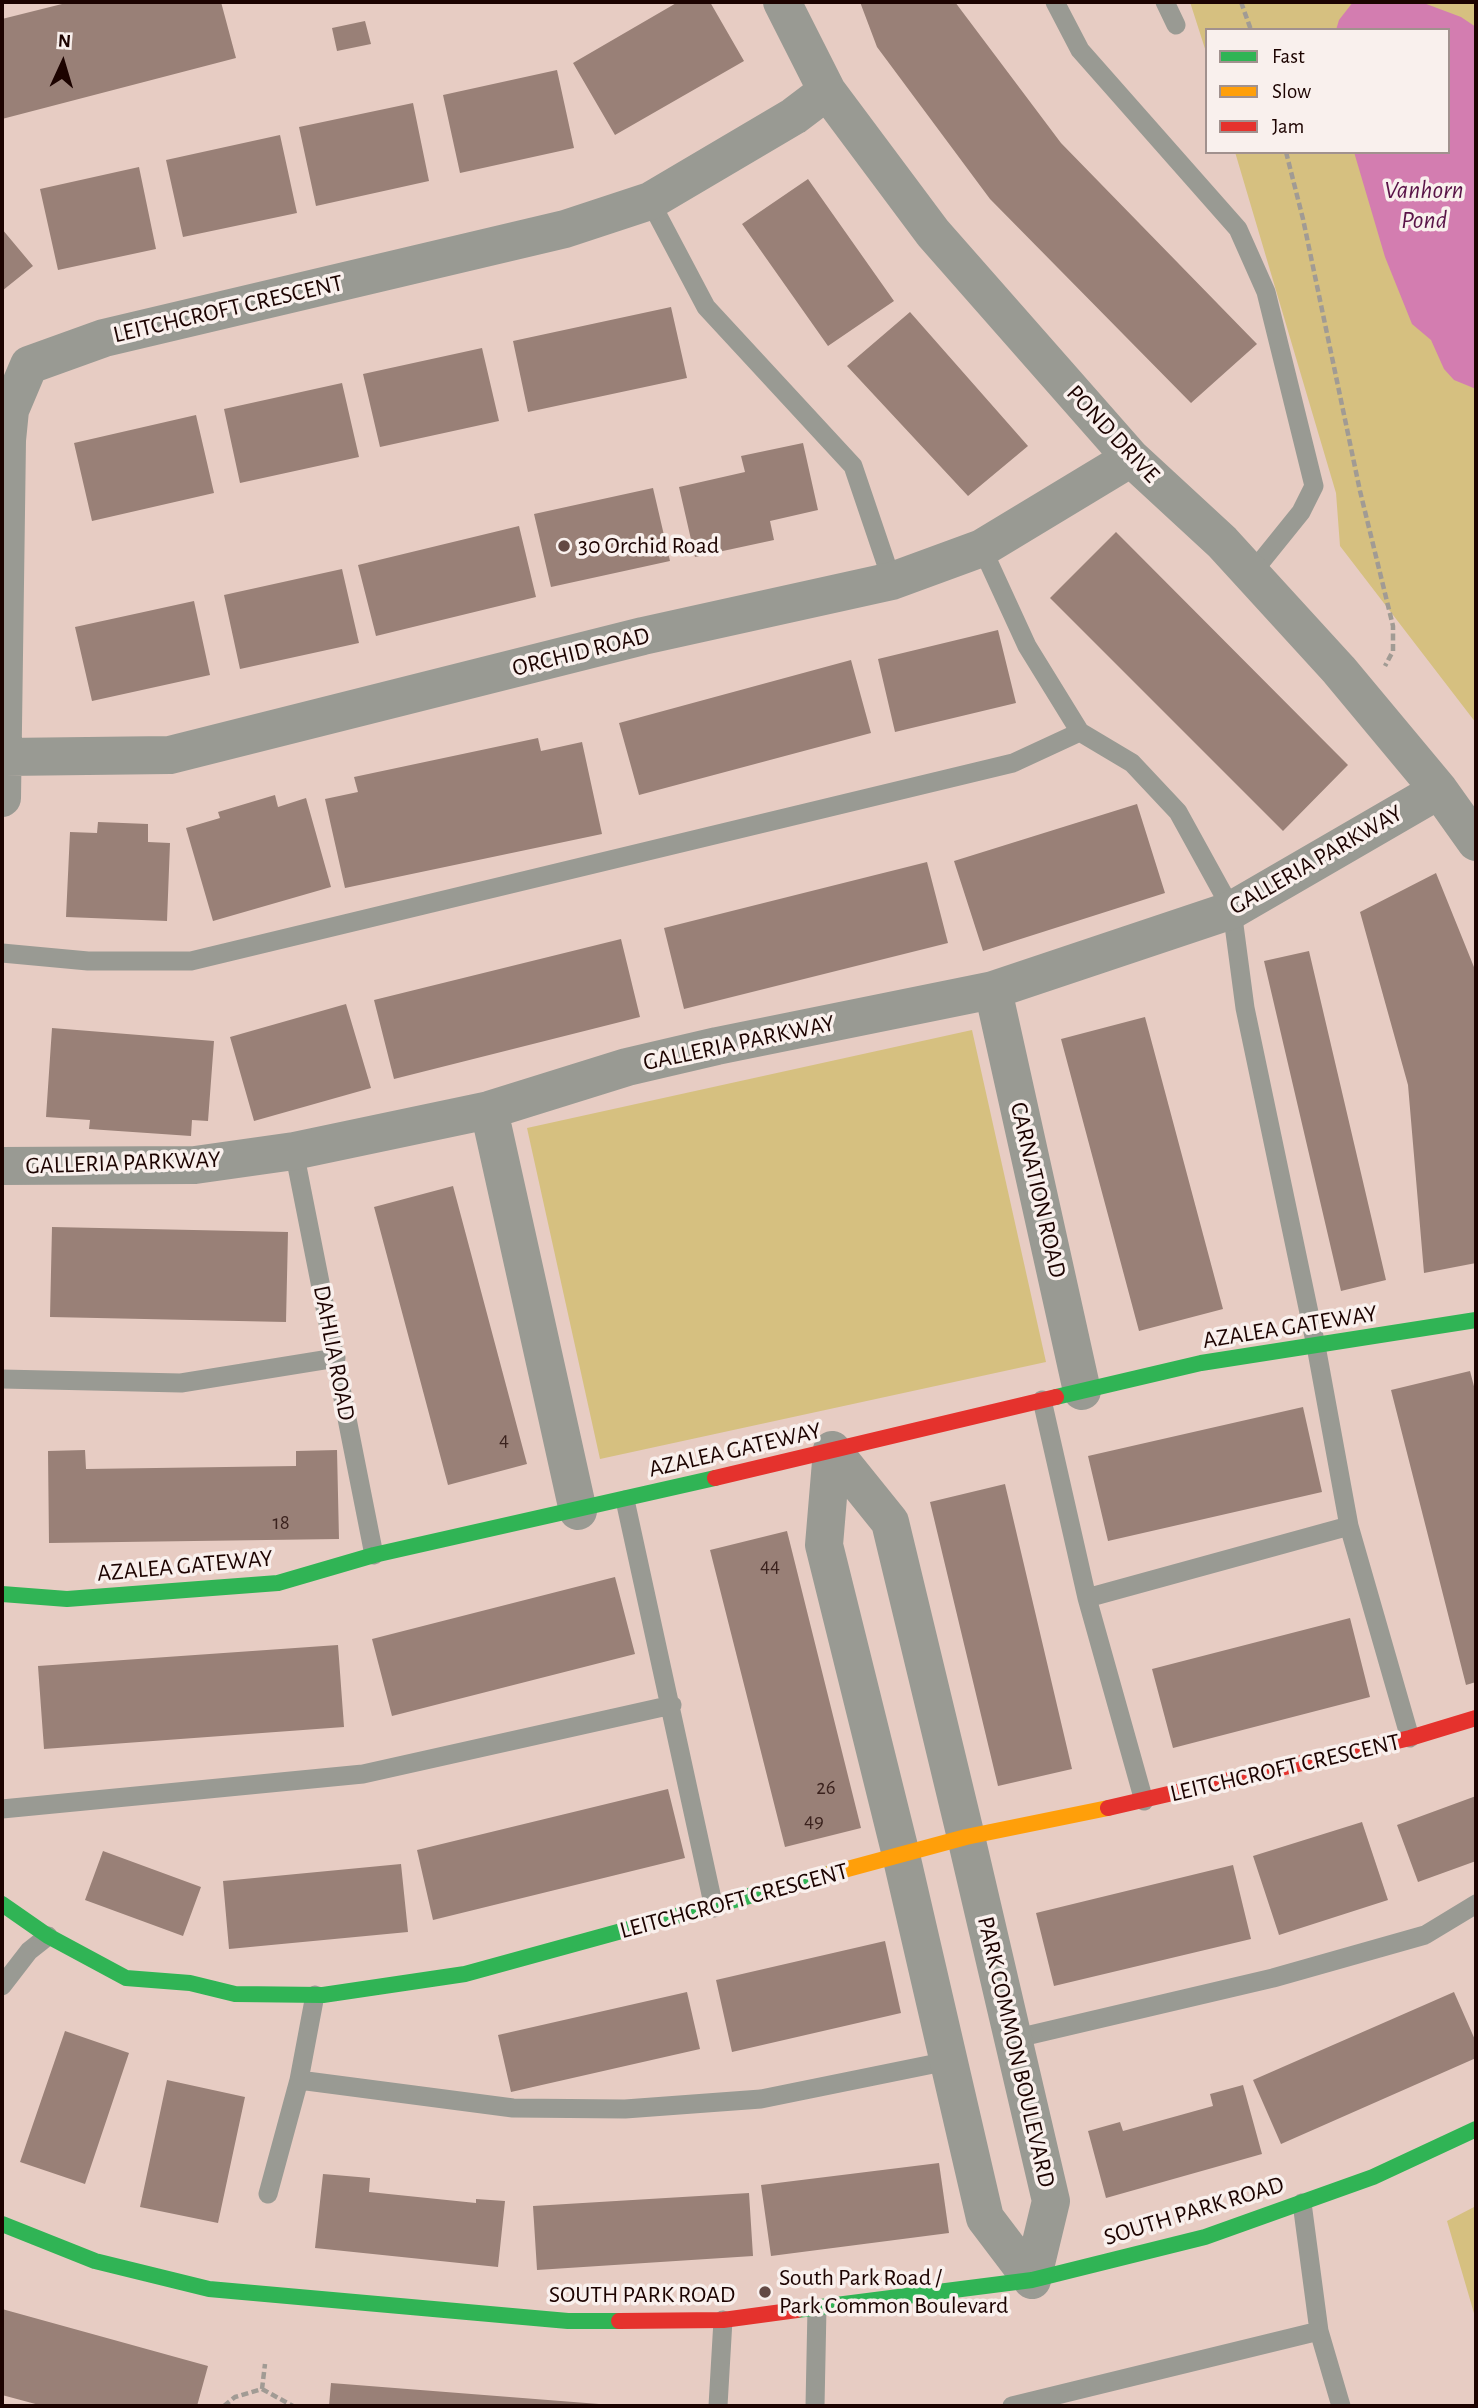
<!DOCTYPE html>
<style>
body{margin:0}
#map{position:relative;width:1478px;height:2408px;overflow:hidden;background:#e7ccc3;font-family:"Alegreya Sans",sans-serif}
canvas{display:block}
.frame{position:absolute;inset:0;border:4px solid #1c0300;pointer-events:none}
.legend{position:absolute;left:1205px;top:28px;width:245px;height:126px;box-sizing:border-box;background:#f9f0ed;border:2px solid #a1918e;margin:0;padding:9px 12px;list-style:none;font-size:21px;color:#1c0300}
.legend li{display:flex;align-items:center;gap:14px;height:35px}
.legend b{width:35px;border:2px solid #a1918e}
.north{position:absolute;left:28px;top:28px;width:70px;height:70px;-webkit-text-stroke:5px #f9f0ed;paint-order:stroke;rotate:4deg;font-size:19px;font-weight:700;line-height:28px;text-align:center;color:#1c0300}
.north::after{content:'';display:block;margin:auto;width:24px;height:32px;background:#1c0300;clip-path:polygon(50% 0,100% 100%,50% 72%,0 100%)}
</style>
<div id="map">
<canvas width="1478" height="2408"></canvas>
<div class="frame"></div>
<ul class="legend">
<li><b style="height:9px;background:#30b455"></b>Fast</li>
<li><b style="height:9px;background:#ff9f0a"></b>Slow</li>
<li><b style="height:9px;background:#e5322d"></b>Jam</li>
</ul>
<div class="north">N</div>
</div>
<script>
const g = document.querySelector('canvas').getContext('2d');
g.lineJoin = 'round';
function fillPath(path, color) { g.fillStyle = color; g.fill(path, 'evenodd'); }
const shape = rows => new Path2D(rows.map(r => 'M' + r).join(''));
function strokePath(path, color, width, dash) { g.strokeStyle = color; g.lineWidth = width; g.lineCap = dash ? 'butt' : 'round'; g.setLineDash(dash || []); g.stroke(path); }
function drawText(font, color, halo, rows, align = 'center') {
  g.font = font + ' "Alegreya Sans",sans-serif'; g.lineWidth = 7; g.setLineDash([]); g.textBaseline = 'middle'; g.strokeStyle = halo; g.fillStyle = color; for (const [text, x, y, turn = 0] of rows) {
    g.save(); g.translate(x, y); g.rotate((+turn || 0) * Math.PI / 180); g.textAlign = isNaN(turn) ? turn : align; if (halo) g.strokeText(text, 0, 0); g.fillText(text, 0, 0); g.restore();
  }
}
fillPath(shape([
 [1190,2,1476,2,1476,723,1340,546,1336,493,1235,152,1448,152,1448,30,1207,30,1207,55],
 [972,1030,1046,1362,600,1459,527,1128],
 [1476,2206,1476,2320,1447,2221]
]), '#d6c080');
fillPath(shape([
 [1353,2,1421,2,1461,17,1476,27,1476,389,1454,380,1444,369,1431,340,1412,324,1385,257,1354,152,1448,152,1448,30,1336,30,1339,20]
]), '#d37db0');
fillPath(shape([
 [70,2,221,2,236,58,2,119,2,19],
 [678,2,710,2,744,61,615,135,573,63],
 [860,2,955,2,1061,143,1257,344,1191,403,990,199,877,47],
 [365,21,371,44,337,51,332,28],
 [557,70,574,148,460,173,443,95],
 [413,103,429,181,316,206,299,127],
 [280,135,297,213,183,237,166,160],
 [139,167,156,249,58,270,40,189],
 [808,179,894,301,828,346,742,224],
 [2,229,33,266,2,291],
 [671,307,687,378,528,412,513,341],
 [910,312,1028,446,968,496,847,366],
 [482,348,499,421,380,447,363,374],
 [342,383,359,457,240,483,224,409],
 [196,415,214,493,92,521,74,443],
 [803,443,818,510,770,521,774,540,695,557,679,487,745,472,741,456],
 [653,488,670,561,551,587,534,514],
 [519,526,536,597,376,636,358,565],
 [1116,532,1348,765,1283,831,1050,598],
 [342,569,359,643,240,669,224,595],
 [194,601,210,675,92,701,75,627],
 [998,630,1016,703,895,732,878,659],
 [851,660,871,733,639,795,619,723],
 [538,738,541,751,582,742,602,834,345,888,325,799,358,792,354,777],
 [275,795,278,807,306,798,331,887,213,921,186,828,220,818,218,812],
 [1137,804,1165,893,983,951,954,861],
 [98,822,148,824,148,842,170,843,167,921,66,917,70,832,97,833],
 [927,862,948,943,684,1009,664,928],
 [1436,873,1476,972,1476,1263,1424,1273,1408,1085,1360,912],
 [621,939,640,1017,394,1079,374,1000],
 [1309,951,1386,1280,1341,1291,1264,961],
 [346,1004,371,1088,254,1121,230,1037],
 [1145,1017,1223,1309,1139,1331,1061,1039],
 [52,1028,214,1041,208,1121,192,1120,191,1136,89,1129,90,1120,46,1117],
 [453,1186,527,1464,448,1485,374,1207],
 [52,1227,288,1232,286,1322,50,1317],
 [1470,1371,1476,1394,1476,1682,1466,1685,1391,1390],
 [1303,1407,1322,1492,1108,1541,1088,1456],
 [85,1450,86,1469,296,1466,296,1451,337,1450,339,1539,49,1543,48,1451],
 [1005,1484,1072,1769,998,1786,930,1502],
 [787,1531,861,1828,785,1847,710,1550],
 [615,1577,635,1654,392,1716,372,1639],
 [1350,1618,1370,1697,1173,1748,1152,1669],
 [338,1645,344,1727,44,1749,38,1666],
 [668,1789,685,1858,433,1920,417,1850],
 [1476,1796,1476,1861,1418,1882,1397,1825],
 [1362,1822,1388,1900,1279,1935,1253,1856],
 [103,1851,201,1887,183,1936,85,1900],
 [401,1864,408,1932,229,1949,223,1881],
 [1233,1865,1251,1939,1054,1986,1036,1913],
 [885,1941,901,2013,732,2052,716,1980],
 [687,1992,700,2049,511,2092,498,2035],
 [1454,1992,1476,2042,1476,2058,1281,2144,1253,2080],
 [65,2031,129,2053,85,2184,20,2162],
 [167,2080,245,2097,218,2223,140,2207],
 [1243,2085,1262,2154,1106,2198,1088,2131,1120,2122,1123,2131,1213,2106,1210,2094],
 [939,2163,949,2233,771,2256,761,2185],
 [323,2174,370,2178,369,2192,476,2203,476,2199,505,2201,498,2267,315,2248],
 [749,2193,753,2256,537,2270,533,2206],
 [2,2309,208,2366,197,2406,43,2406,2,2395],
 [331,2383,599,2404,599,2406,329,2406]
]), '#998077');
strokePath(shape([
 [1241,2,1251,30],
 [1286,152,1303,219,1360,491,1393,626,1393,651,1385,666],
 [262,2389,293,2406],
 [224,2406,235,2397,262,2389,265,2364]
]), '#a19b94', 4.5, [7, 3.5]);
strokePath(shape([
 [1055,2,1080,50,1238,229,1266,292,1314,486,1301,512,1251,574],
 [1165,2,1176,25],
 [650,201,706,307,853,466,892,581],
 [982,548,1027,646,1080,732,1132,763,1178,812,1232,910,1245,1008,1316,1346,1349,1526,1410,1738],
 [2,953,88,961,191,961,1013,763,1080,732],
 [294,1151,374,1555],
 [2,1379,181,1383,336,1358],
 [1042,1400,1087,1598,1144,1801],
 [625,1500,714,1908],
 [1087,1598,1349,1526],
 [2,1809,363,1774,672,1705],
 [2,1986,29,1951,48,1936],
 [1013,2039,1273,1978,1425,1935,1476,1904],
 [299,2080,513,2108,625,2109,761,2099,948,2061],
 [268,2194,299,2080,315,1995],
 [1302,2203,1319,2331,1341,2406],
 [718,2406,723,2320],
 [815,2406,817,2308],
 [1012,2406,1319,2331]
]), '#999a93', 19);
strokePath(shape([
 [782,2,827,91,933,233,1131,458,1222,542,1339,670,1439,790,1476,842],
 [5,757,170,755,643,636,892,581,982,548,1131,458],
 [2,798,7,440,10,410,29,365,104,338,565,229,650,201,794,116,827,91],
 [993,990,1082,1391],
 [489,1110,578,1511],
 [2,1166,195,1165,294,1151,489,1110,627,1067,717,1046,993,990,1232,910,1439,790],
 [832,1450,890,1522,966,1837,1051,2201,1032,2280],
 [832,1450,824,1545,901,1855,985,2218,1032,2280]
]), '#999a93', 38);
strokePath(shape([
 [1056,1397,1201,1363,1476,1320],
 [2,1594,67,1599,278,1583,374,1555,715,1478],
 [2,1904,48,1936,126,1978,190,1983,235,1994,323,1995,465,1974,829,1874],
 [2,2224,95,2261,209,2289,568,2321,619,2321],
 [797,2310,1032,2280,1205,2237,1373,2177,1476,2129]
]), '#30b455', 16);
strokePath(shape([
 [829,1874,966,1837,1108,1808]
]), '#ff9f0a', 16);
strokePath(shape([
 [715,1478,1056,1397],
 [1108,1808,1410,1738,1476,1718],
 [619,2321,723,2320,797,2310]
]), '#e5322d', 16);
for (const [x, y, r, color] of [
 [564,546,7,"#634944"],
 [765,2292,7,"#634944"]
]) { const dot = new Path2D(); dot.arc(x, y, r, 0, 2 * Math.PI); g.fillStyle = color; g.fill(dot); strokePath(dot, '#f9f0ed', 2.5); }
drawText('21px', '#3b221e', null, [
 ["4",504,1440],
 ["18",281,1523],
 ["44",770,1566],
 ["26",826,1788],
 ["49",814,1821]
]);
drawText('24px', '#1c0300', '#f9f0ed', [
 ["LEITCHCROFT CRESCENT",228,309,-13],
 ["POND DRIVE",1113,434,47],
 ["ORCHID ROAD",581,652,-14],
 ["GALLERIA PARKWAY",1316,860,-30],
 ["GALLERIA PARKWAY",739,1043,-12],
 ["GALLERIA PARKWAY",123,1163,-2],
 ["CARNATION ROAD",1038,1190,77],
 ["AZALEA GATEWAY",1290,1327,-9],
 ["DAHLIA ROAD",334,1353,79],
 ["AZALEA GATEWAY",735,1450,-13],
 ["AZALEA GATEWAY",185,1566,-5],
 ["LEITCHCROFT CRESCENT",1285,1768,-13],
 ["LEITCHCROFT CRESCENT",734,1901,-15],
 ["PARK COMMON BOULEVARD",1016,2052,77],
 ["SOUTH PARK ROAD",1194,2211,-17],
 ["SOUTH PARK ROAD",642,2295]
]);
drawText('24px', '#1c0300', '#f9f0ed', [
 ["30 Orchid Road",578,546],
 ["South Park Road /",779,2278],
 ["Park Common Boulevard",779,2306]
], 'left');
drawText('italic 26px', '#5a1448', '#f9f0ed', [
 ["Vanhorn",1424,190],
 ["Pond",1424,220]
]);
</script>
